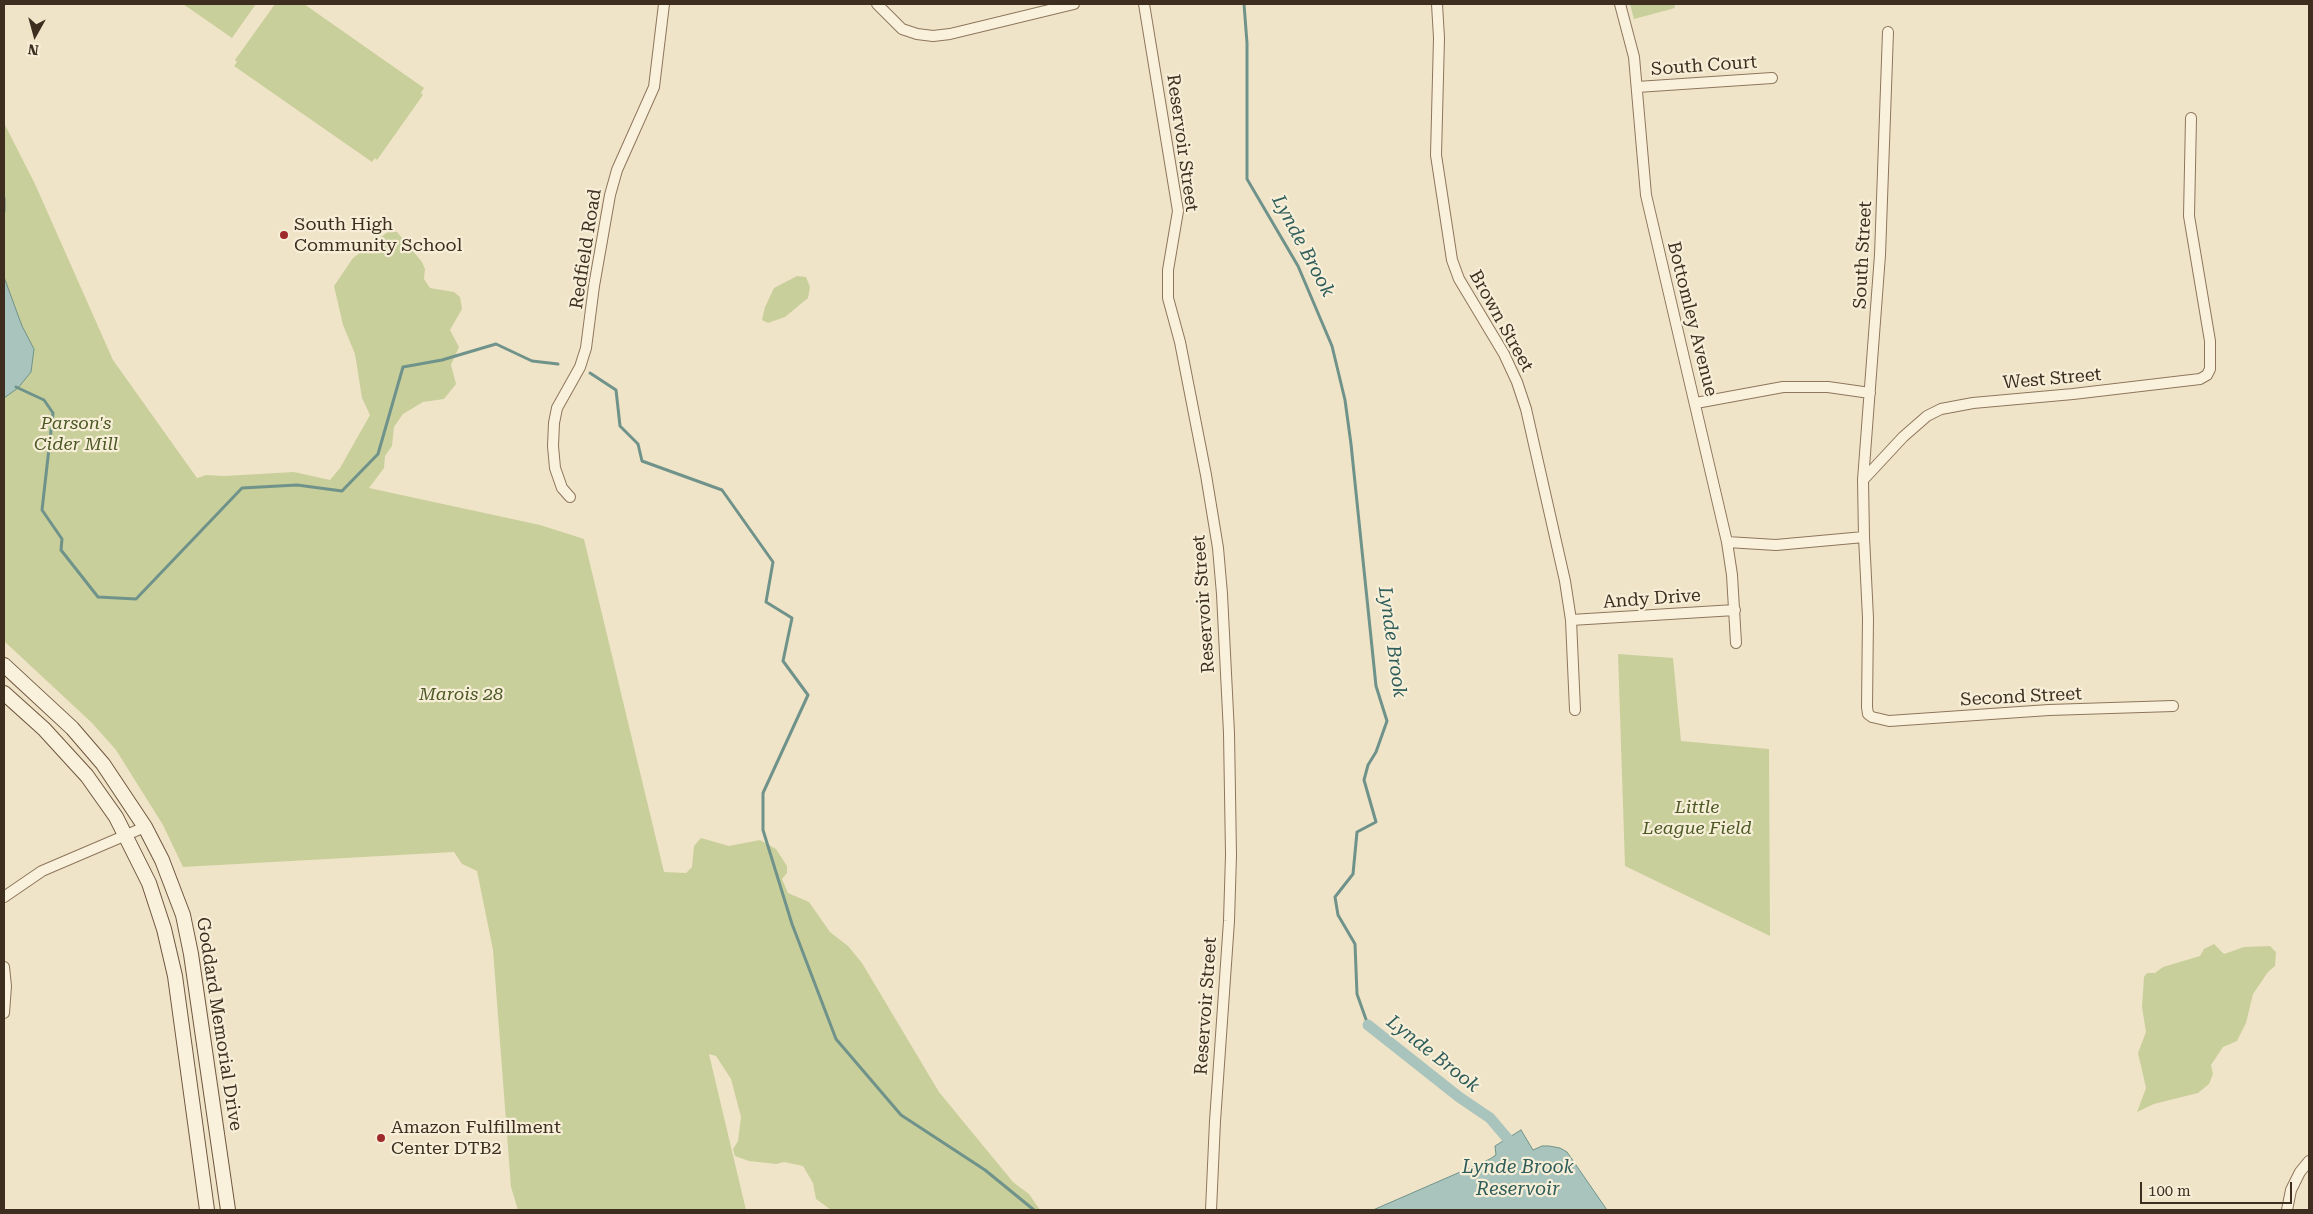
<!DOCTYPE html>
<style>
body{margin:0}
#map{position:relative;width:2313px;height:1214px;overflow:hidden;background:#f0e4c8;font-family:"Roboto Serif",serif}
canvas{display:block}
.frame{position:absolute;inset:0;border:5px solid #3d2e20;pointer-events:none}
.north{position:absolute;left:10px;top:10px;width:50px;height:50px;-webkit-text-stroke:4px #f7eed8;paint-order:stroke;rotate:187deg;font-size:14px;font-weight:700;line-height:20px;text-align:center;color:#3d2e20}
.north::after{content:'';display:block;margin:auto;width:18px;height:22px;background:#3d2e20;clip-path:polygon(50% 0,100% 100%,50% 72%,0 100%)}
.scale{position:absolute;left:2140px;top:1182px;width:152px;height:22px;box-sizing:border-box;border:2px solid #3d2e20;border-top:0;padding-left:6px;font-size:15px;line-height:18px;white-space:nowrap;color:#3d2e20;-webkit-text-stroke:4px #f7eed8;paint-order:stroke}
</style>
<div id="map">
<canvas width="2313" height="1214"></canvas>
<div class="frame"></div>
<div class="north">N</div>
<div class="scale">100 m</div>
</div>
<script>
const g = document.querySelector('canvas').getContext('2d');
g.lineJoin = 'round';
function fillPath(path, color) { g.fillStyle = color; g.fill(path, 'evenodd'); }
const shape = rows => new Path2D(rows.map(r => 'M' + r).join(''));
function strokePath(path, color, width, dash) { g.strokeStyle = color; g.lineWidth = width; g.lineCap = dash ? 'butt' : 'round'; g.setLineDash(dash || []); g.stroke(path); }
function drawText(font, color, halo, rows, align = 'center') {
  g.font = font + ' "Roboto Serif",serif'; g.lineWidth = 4.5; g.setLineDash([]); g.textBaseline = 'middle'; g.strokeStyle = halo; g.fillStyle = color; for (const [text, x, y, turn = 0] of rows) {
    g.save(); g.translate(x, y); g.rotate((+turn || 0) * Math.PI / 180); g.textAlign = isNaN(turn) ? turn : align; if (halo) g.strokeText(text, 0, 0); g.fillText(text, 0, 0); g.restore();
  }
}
fillPath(shape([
 [183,4,256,4,232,38],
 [275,4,304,4,424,88,421,93,423,95,377,160,375,158,372,162,234,66,237,62,235,60],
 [1630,4,1674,4,1675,8,1634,19],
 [4,123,35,184,113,360,197,478,206,475,224,476,294,472,330,480,340,468,370,415,362,398,355,354,343,325,334,286,353,258,389,231,397,232,422,262,425,269,424,279,430,288,454,292,460,297,462,309,450,330,459,347,451,365,456,384,444,399,423,402,403,414,394,427,392,446,385,456,384,468,369,488,540,525,584,539,664,872,686,873,692,867,694,846,701,838,729,846,760,840,776,849,787,866,787,873,782,879,788,893,809,902,830,932,848,946,862,963,939,1092,1013,1182,1029,1194,1040,1210,831,1210,816,1199,813,1183,803,1166,784,1162,776,1164,749,1161,735,1156,733,1149,738,1141,741,1117,731,1079,716,1056,709,1054,746,1210,518,1210,511,1187,493,950,477,871,462,864,454,852,183,867,163,825,116,750,92,723,4,641],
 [797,276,806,277,810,287,808,298,785,317,768,323,762,320,765,307,774,288],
 [1618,654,1673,658,1681,741,1769,749,1770,936,1625,866],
 [2214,944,2224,954,2244,947,2270,946,2276,952,2275,966,2268,972,2253,994,2246,1023,2237,1041,2223,1047,2211,1065,2213,1074,2209,1084,2198,1093,2154,1104,2137,1112,2146,1088,2138,1053,2146,1032,2142,1007,2144,977,2147,973,2155,973,2163,967,2200,956,2204,949]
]), '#c9cf9b');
const water = shape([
 [4,277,22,326,34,349,31,372,18,388,4,398,4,277],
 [1521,1130,1533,1150,1542,1146,1549,1146,1560,1148,1567,1152,1607,1210,1373,1210,1490,1159,1496,1155,1495,1146,1521,1130]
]);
fillPath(water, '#a9c4bc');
strokePath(water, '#6f938a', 1);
strokePath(shape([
 [1244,4,1247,43,1247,179,1298,266,1332,346,1345,400,1351,444,1376,686,1387,721,1376,752,1368,765,1364,780,1376,822,1357,832,1353,874,1335,897,1338,915,1355,944,1357,994,1368,1025],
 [4,198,4,211],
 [590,373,616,390,620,426,638,444,642,461,722,490,773,562,766,602,792,618,783,661,808,695,763,793,763,830,792,924,836,1039,901,1115,985,1170,1034,1210],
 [16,387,44,400,53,413,42,510,62,539,61,550,98,597,136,599,242,488,297,485,342,491,378,454,403,367,442,360,496,344,532,361,558,364]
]), '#6f938a', 3);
strokePath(shape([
 [1368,1025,1459,1097,1490,1118,1507,1138]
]), '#a9c4bc', 11);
const street = shape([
 [877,4,902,29,917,34,933,36,950,34,1074,4],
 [1144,4,1178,211,1168,270,1168,298,1180,342,1206,475,1218,548,1222,594,1229,733,1231,855,1229,921,1215,1121,1211,1210],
 [1437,4,1439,38,1436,155,1452,260,1459,279,1504,354,1517,382,1526,409,1565,581,1571,620,1575,710],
 [1620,4,1634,57,1646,195,1727,542,1732,575,1736,643],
 [1637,87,1772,78],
 [1696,403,1783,387,1828,387,1870,393],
 [1863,480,1880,255,1888,32],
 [570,497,562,488,555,468,553,446,554,423,557,408,580,367,586,348,594,286,610,195,617,170,654,87,664,4],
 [1864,537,1868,618,1867,707,1868,714,1872,717,1889,721,2049,710,2173,706],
 [1727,542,1776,545,1864,537,1863,480,1903,437,1927,416,1941,409,1973,403,2073,394,2200,379,2207,375,2210,369,2210,341,2189,216,2191,118],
 [1571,620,1735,610],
 [4,897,42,871,145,827],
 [4,967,6,986,4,1013],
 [2287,1210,2291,1190,2300,1172,2309,1161]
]);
const secondary = shape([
 [4,665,72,728,103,764,145,827,162,860,183,915,191,954,228,1210],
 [4,693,44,729,87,776,116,817,149,883,164,929,175,976,207,1210]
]);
strokePath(street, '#8d765c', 12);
strokePath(secondary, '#6f573f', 16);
strokePath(street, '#faf1dc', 10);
strokePath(secondary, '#faf1dc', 14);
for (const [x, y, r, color] of [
 [284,235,5,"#9e2a2b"],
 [381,1138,5,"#9e2a2b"]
]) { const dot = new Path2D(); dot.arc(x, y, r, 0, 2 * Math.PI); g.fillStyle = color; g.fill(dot); strokePath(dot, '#f7eed8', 2); }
drawText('18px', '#3d2e20', '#f7eed8', [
 ["South Court",1704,66,-4],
 ["Reservoir Street",1182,143,82],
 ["Redfield Road",586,249,-81],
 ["South Street",1863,255,-87],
 ["Bottomley Avenue",1692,319,76],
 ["Brown Street",1501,321,61],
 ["West Street",2052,379,-5],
 ["Andy Drive",1652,599,-4],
 ["Reservoir Street",1204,604,-94],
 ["Second Street",2021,697,-3],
 ["Reservoir Street",1206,1006,-86],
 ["Goddard Memorial Drive",219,1024,81]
]);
drawText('18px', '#3d2e20', '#f7eed8', [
 ["South High",294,225],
 ["Community School",294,246],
 ["Amazon Fulfillment",391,1128],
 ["Center DTB2",391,1149]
], 'left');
drawText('italic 18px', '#4d5a26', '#f7eed8', [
 ["Parson's",76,424],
 ["Cider Mill",76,445],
 ["Marois 28",461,695],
 ["Little",1697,808],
 ["League Field",1697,829]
]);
drawText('italic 19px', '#2f5d5a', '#f7eed8', [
 ["Lynde Brook",1303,246,62],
 ["Lynde Brook",1392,642,82],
 ["Lynde Brook",1433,1054,38],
 ["Lynde Brook",1518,1167],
 ["Reservoir",1518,1189]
]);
</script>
